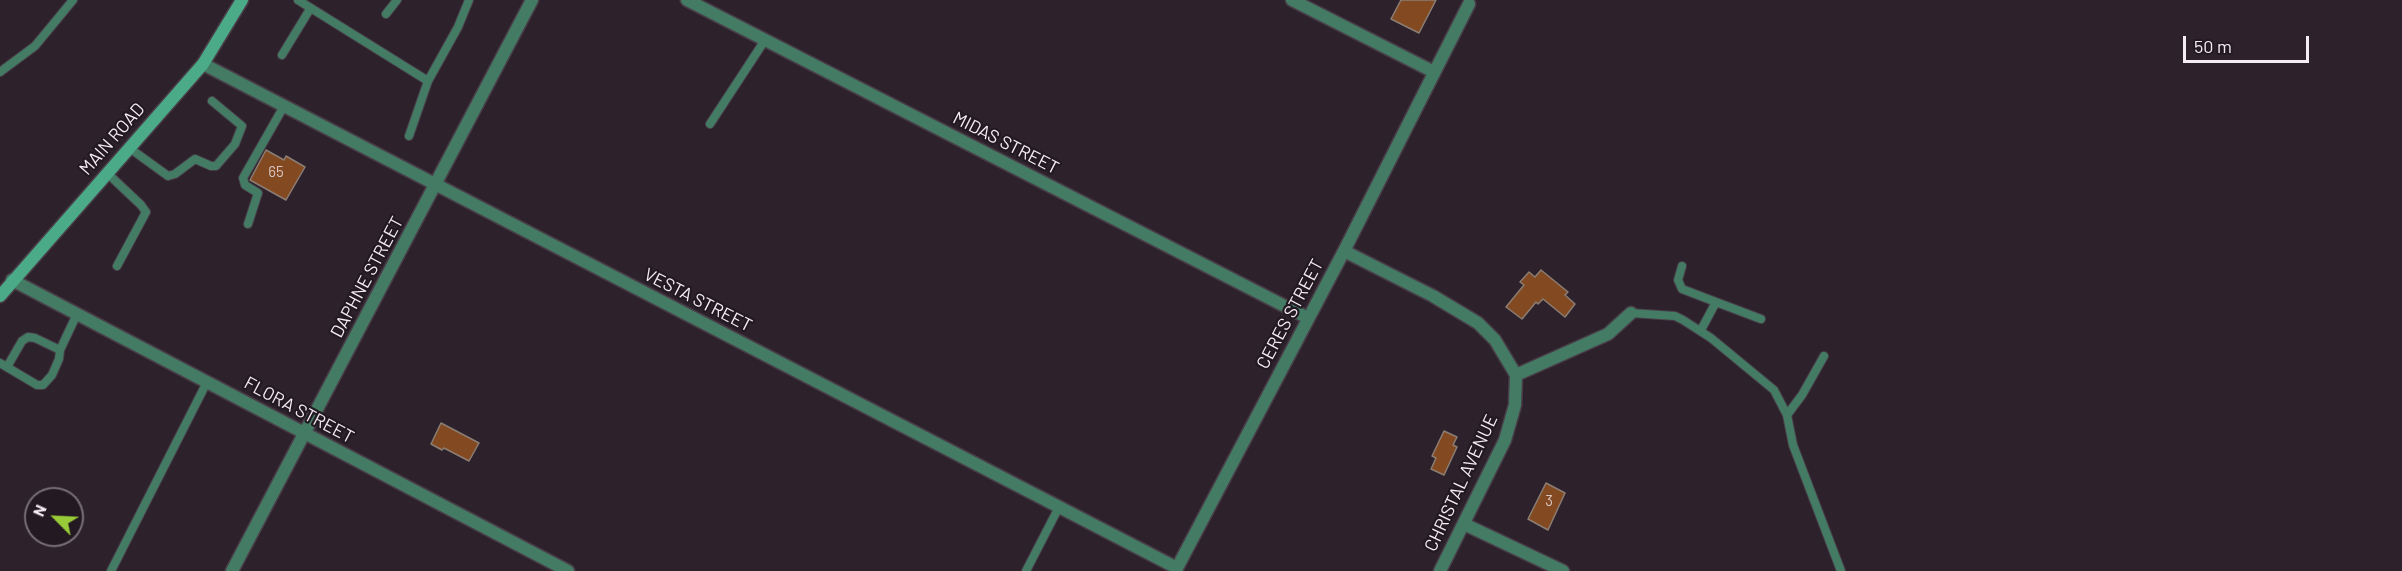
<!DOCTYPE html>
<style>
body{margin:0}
#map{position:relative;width:2402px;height:571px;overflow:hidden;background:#2d222c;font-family:Barlow,sans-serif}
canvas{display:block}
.north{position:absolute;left:24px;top:487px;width:60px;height:60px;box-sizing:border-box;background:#231922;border:2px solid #776e76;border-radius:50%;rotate:294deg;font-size:16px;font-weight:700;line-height:24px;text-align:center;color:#f5edf4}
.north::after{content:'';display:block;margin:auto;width:21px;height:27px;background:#98cb37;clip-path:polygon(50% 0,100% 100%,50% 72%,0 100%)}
.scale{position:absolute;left:2183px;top:36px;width:126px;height:27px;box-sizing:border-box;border:3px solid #f5edf4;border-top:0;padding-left:8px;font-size:18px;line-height:21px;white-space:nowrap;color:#f5edf4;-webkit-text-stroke:4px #231922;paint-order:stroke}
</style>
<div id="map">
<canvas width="2402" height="571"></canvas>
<div class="north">N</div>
<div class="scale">50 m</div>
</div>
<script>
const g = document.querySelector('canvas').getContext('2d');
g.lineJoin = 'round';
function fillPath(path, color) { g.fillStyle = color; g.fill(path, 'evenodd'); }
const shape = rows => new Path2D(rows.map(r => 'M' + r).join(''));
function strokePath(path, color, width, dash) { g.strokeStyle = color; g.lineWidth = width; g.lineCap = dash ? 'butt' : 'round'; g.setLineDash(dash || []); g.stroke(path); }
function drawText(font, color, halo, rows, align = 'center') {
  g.font = font + ' Barlow,sans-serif'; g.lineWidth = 4.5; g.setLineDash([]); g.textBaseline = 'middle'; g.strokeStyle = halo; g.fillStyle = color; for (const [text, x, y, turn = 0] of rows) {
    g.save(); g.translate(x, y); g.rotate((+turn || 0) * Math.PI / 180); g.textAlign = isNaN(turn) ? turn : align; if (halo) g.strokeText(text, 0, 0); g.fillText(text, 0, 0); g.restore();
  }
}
const building = shape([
 [1401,0,1436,0,1419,33,1391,19,1401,0],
 [266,150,284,160,286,156,305,167,286,200,250,180,266,150],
 [1541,270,1568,292,1565,295,1575,304,1565,317,1543,299,1538,304,1536,302,1522,319,1506,307,1524,285,1520,282,1529,272,1535,277,1541,270],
 [441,423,479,443,469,461,444,448,442,450,431,444,441,423],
 [1444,431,1457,437,1453,445,1457,447,1444,475,1431,469,1436,458,1432,456,1444,431],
 [1546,483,1565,493,1548,530,1528,519,1546,483]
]);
fillPath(building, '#834a22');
strokePath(building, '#8c7d73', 1.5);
const service = shape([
 [298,0,428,81],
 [386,14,397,0],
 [282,55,310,9],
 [0,72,35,46,73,0],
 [710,124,765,40],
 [409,136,428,81,458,27,469,0],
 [128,147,168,176,175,174,195,159,211,166,216,166,235,144,242,126,212,101],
 [106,172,141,205,146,212,117,266],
 [248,224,258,193,245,185,243,178,284,106],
 [1682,266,1678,280,1682,289,1716,302,1701,330],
 [1716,302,1761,319],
 [1631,313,1675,316,1683,320,1711,338,1774,390,1787,415,1793,445,1841,571],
 [0,363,37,385,43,385,52,375,59,359,60,350,77,314],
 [7,367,22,341,28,337,35,338,60,350],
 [1787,415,1802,395,1824,356],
 [111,571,207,382],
 [1026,571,1059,507]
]);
const minor = shape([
 [687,0,1308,318],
 [1292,0,1434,72],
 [1344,251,1433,296,1478,323,1495,340,1516,375,1515,405,1505,440,1440,571],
 [12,280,568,571],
 [1516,375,1608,334,1631,313],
 [1464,524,1563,571],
 [1177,568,1344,251,1469,4],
 [232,571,532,0]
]);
const tertiary = shape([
 [203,64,1177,568,1176,571]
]);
const secondary = shape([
 [0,296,203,64,242,0]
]);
strokePath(service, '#493e48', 10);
strokePath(minor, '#493e48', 15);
strokePath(tertiary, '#493e48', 15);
strokePath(secondary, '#493e48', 15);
strokePath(service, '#437b65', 8);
strokePath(minor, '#437b65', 12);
strokePath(tertiary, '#437b65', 12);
strokePath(secondary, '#4bab89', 12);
drawText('15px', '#d8c4c0', null, [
 ["65",276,172],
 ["3",1549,501]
]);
drawText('18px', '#f5edf4', '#231922', [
 ["MAIN ROAD",112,139,-49],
 ["MIDAS STREET",1006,143,27],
 ["DAPHNE STREET",367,277,-62],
 ["VESTA STREET",698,300,27],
 ["CERES STREET",1290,314,-62],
 ["FLORA STREET",299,410,28],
 ["CHRISTAL AVENUE",1461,483,-65]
]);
</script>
